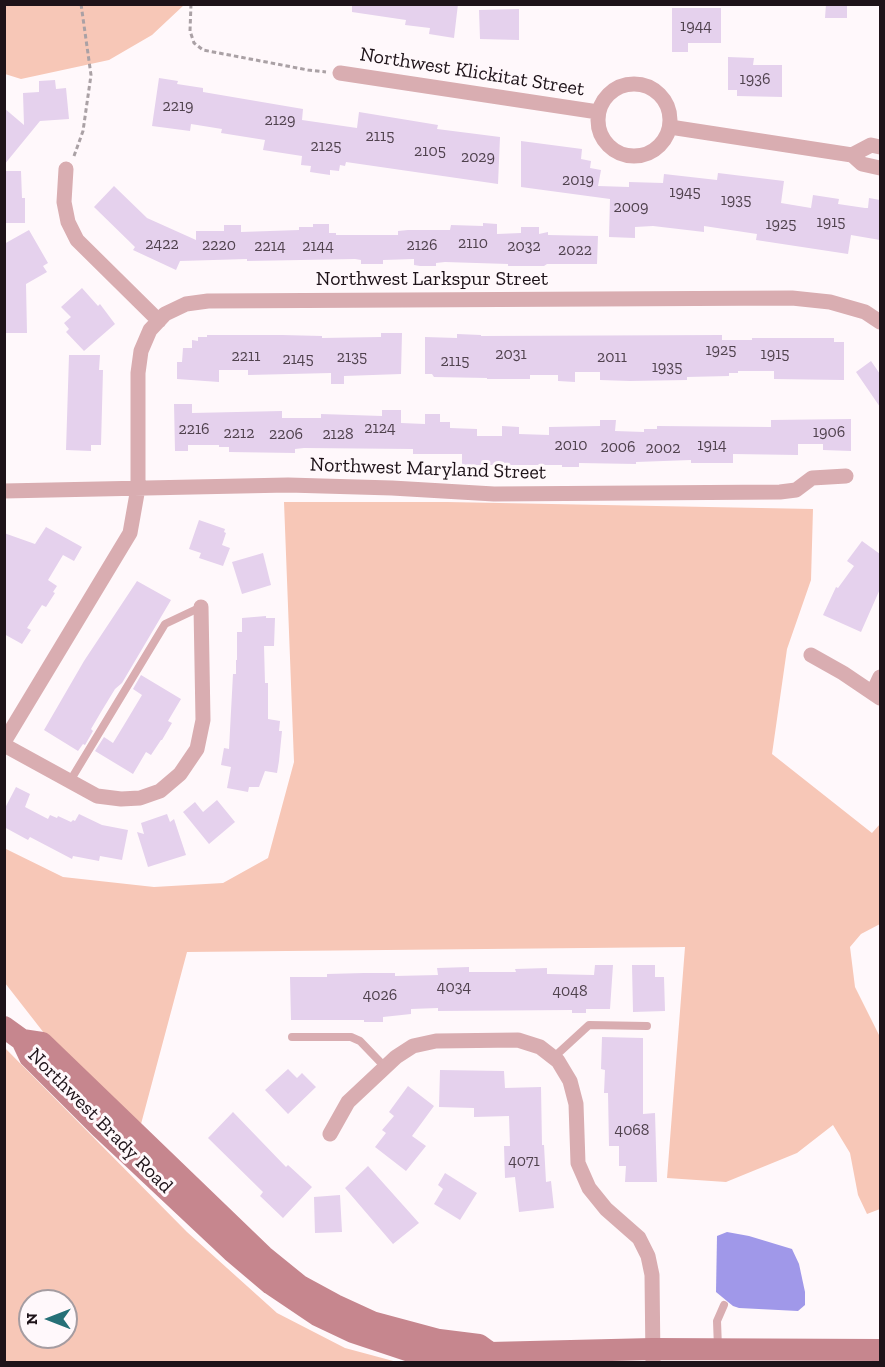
<!DOCTYPE html>
<style>
body{margin:0}
#map{position:relative;width:885px;height:1367px;overflow:hidden;background:#fff8fb;font-family:"Zilla Slab",serif}
canvas{display:block}
.frame{position:absolute;inset:0;border:6px solid #1e1319;pointer-events:none}
.north{position:absolute;left:18px;top:1289px;width:60px;height:60px;box-sizing:border-box;background:#fff8fb;border:2px solid #a59ca1;border-radius:50%;rotate:270deg;font-size:16px;font-weight:700;line-height:24px;text-align:center;color:#1e1319}
.north::after{content:'';display:block;margin:auto;width:21px;height:27px;background:#267077;clip-path:polygon(50% 0,100% 100%,50% 72%,0 100%)}
</style>
<div id="map">
<canvas width="885" height="1367"></canvas>
<div class="frame"></div>
<div class="north">N</div>
</div>
<script>
const g = document.querySelector('canvas').getContext('2d');
g.lineJoin = 'round';
function fillPath(path, color) { g.fillStyle = color; g.fill(path, 'evenodd'); }
const shape = rows => new Path2D(rows.map(r => 'M' + r).join(''));
function strokePath(path, color, width, dash) { g.strokeStyle = color; g.lineWidth = width; g.lineCap = dash ? 'butt' : 'round'; g.setLineDash(dash || []); g.stroke(path); }
function drawText(font, color, halo, rows, align = 'center') {
  g.font = font + ' "Zilla Slab",serif'; g.lineWidth = 6; g.setLineDash([]); g.textBaseline = 'middle'; g.strokeStyle = halo; g.fillStyle = color; for (const [text, x, y, turn = 0] of rows) {
    g.save(); g.translate(x, y); g.rotate((+turn || 0) * Math.PI / 180); g.textAlign = isNaN(turn) ? turn : align; if (halo) g.strokeText(text, 0, 0); g.fillText(text, 0, 0); g.restore();
  }
}
fillPath(shape([
 [5,4,184,4,184,5,152,35,109,60,21,79,5,74],
 [284,502,447,502,813,509,811,580,787,649,772,754,872,833,880,824,880,924,861,934,850,947,855,987,880,1037,880,1209,867,1214,858,1195,850,1153,833,1125,797,1153,726,1182,667,1178,685,947,187,952,141,1124,51,1042,5,983,4,848,63,877,154,887,223,883,268,858,294,762],
 [5,1048,187,1232,277,1313,345,1348,397,1362,5,1362],
 [30,1301,66,1301,66,1337,30,1337]
]), '#f7c7b7');
fillPath(shape([
 [727,1232,749,1236,792,1249,799,1264,805,1292,805,1305,798,1311,739,1308,733,1306,716,1292,717,1236]
]), '#a098e9');
fillPath(shape([
 [352,4,458,4,454,38,429,34,430,28,405,25,406,20,352,12],
 [826,4,847,4,847,18,825,18],
 [672,8,721,8,721,43,688,43,688,52,672,52],
 [519,9,519,40,480,39,479,10],
 [728,57,754,58,753,65,782,65,782,97,737,96,737,90,728,90],
 [159,78,178,81,177,84,203,88,203,92,303,109,302,120,357,128,359,112,438,125,437,129,500,137,498,184,346,162,345,166,340,165,339,171,330,170,330,175,310,172,311,166,301,165,302,156,263,150,265,140,221,133,222,129,191,124,190,131,152,126],
 [55,80,56,89,66,88,69,119,40,121,4,165,4,108,24,125,23,93,39,92,39,81],
 [521,141,582,149,581,159,591,161,590,168,601,170,598,186,629,187,629,182,663,183,664,174,717,180,718,173,784,181,781,203,811,208,813,195,839,199,838,204,865,208,868,208,869,198,880,200,880,240,851,235,848,254,756,240,757,234,704,226,704,232,653,226,635,227,635,238,609,237,610,199,521,187],
 [4,171,21,171,22,198,25,198,25,223,4,223],
 [114,186,147,218,196,240,196,231,224,231,224,225,241,225,241,232,299,230,299,227,313,227,313,224,329,224,329,233,336,233,336,235,398,235,398,231,408,230,450,230,451,225,483,226,483,223,497,224,497,234,521,233,521,227,539,227,539,234,548,232,548,235,598,236,597,264,547,264,544,266,508,266,508,264,445,262,436,263,436,266,420,266,414,265,414,259,383,260,383,264,361,264,361,260,355,259,247,261,247,259,180,261,176,270,133,250,135,247,94,207],
 [29,230,48,263,43,266,47,272,26,284,27,333,4,333,4,244],
 [82,288,98,306,100,304,115,324,84,351,66,332,69,329,64,323,71,317,61,307],
 [381,333,402,333,401,374,344,376,344,384,331,384,331,373,248,375,248,370,219,370,219,382,177,379,177,362,182,362,183,348,192,348,192,340,198,341,198,337,207,337,207,335,282,335,322,336,322,338,381,337],
 [457,334,481,335,481,336,722,335,722,340,752,340,752,338,834,338,834,342,844,342,844,380,774,379,774,371,738,371,738,373,729,373,729,376,687,377,687,380,630,381,600,380,600,372,575,372,575,382,558,381,558,375,530,375,530,379,487,379,487,378,434,377,432,374,425,374,425,337,457,338],
 [69,355,100,355,99,370,103,370,101,445,91,445,91,451,66,450],
 [871,361,880,374,880,407,856,372],
 [174,404,192,404,192,413,282,411,282,418,321,418,321,414,382,416,382,410,401,410,401,423,425,424,425,414,440,414,440,422,450,422,450,428,477,429,477,436,502,436,502,426,519,427,519,434,549,435,549,427,600,426,600,420,616,420,615,431,644,432,644,429,657,429,657,426,771,427,771,420,851,419,851,451,823,450,823,444,798,444,798,455,733,454,733,463,691,463,691,460,636,462,636,464,579,463,579,467,562,467,562,465,462,465,462,454,413,454,413,449,304,448,295,449,295,453,229,452,229,447,219,447,219,445,188,445,188,451,175,451],
 [199,520,225,529,224,532,226,533,222,545,230,548,223,566,199,558,201,553,189,549],
 [46,527,82,547,74,561,63,555,48,580,57,586,53,592,55,593,46,607,42,605,27,628,31,630,22,644,4,634,4,533,35,544],
 [862,541,880,554,880,589,861,632,823,615,836,587,838,588,854,566,847,561],
 [263,553,271,585,242,594,232,562],
 [137,581,171,600,122,683,115,689,101,712,91,729,93,731,85,745,83,744,78,751,44,730,84,661],
 [266,616,266,618,275,618,274,646,264,646,265,683,268,683,268,719,280,721,279,731,282,731,279,761,277,773,265,771,259,787,249,787,248,792,227,788,231,767,221,765,224,748,229,749,233,674,236,674,236,660,237,660,237,632,242,632,242,618],
 [141,675,181,699,168,721,172,723,162,740,161,740,151,755,146,752,133,774,95,751,104,737,113,743,124,725,142,695,133,689],
 [16,787,30,794,25,807,48,819,50,815,57,818,58,816,71,822,73,820,75,821,79,814,102,825,128,830,122,860,100,856,99,861,73,856,72,859,30,837,28,840,4,827,4,810],
 [217,800,235,822,209,844,183,812,195,802,203,812],
 [167,814,170,822,174,819,186,855,148,867,137,832,144,834,141,823],
 [595,965,613,965,610,1009,586,1009,586,1013,572,1013,572,1010,438,1011,438,1008,411,1009,411,1014,383,1017,383,1022,364,1022,364,1020,291,1020,290,977,327,977,327,974,364,973,395,973,395,976,438,975,437,968,469,967,469,972,516,972,515,969,547,968,547,974,594,975],
 [632,965,655,965,655,977,664,977,665,1011,633,1012],
 [602,1037,643,1038,643,1114,655,1113,657,1182,625,1182,626,1166,619,1166,619,1146,609,1146,608,1093,604,1093,605,1070,601,1069],
 [288,1069,297,1078,302,1073,316,1087,288,1114,265,1090],
 [440,1070,504,1071,505,1088,541,1087,542,1145,544,1145,546,1182,551,1181,554,1208,519,1212,515,1177,505,1178,504,1146,510,1146,509,1116,474,1117,474,1108,439,1107],
 [408,1086,434,1106,412,1136,426,1146,406,1171,375,1147,386,1133,382,1130,394,1116,389,1112],
 [233,1112,286,1167,288,1165,312,1187,283,1218,260,1196,263,1192,208,1138],
 [368,1166,419,1223,393,1244,345,1188],
 [445,1173,477,1193,460,1220,434,1204,443,1189,438,1185],
 [340,1195,342,1232,315,1233,314,1197]
]), '#e5d1ed');
strokePath(shape([
 [191,4,190,31,194,43,203,50,308,70,326,72],
 [74,156,83,131,91,75,81,4]
]), '#aaa1a5', 3, [4.5, 3]);
strokePath(shape([
 [70,781,165,624,201,607],
 [292,1037,351,1037,360,1041,385,1067],
 [553,1058,589,1025,647,1026],
 [718,1348,717,1321,724,1305]
]), '#d9adb1', 8);
strokePath(shape([
 [340,73,598,112],
 '598 120a36 36 0 1 1 72 0a36 36 0 1 1-72 0Z',
 [670,127,852,155,862,164,880,168],
 [852,155,871,145,880,147],
 [66,169,64,202,68,222,77,240,159,321],
 [4,491,288,485,392,488,494,494,780,492,796,490,812,478,846,476],
 [811,655,843,673,880,698],
 [873,692,880,677],
 [4,742,130,533,138,488,138,373,141,351,150,330,165,314,186,304,208,301,792,298,830,302,865,312,880,322],
 [4,745,97,796,121,799,140,798,160,791,180,774,197,749,203,720,201,607],
 [330,1134,348,1102,396,1057,413,1046,436,1041,518,1040,540,1047,558,1061,570,1081,576,1104,578,1163,589,1188,606,1209,639,1238,648,1256,652,1275,653,1362]
]), '#d9adb1', 15);
strokePath(shape([
 [4,1027,22,1040,30,1057,100,1127,232,1251,271,1284,317,1315,353,1332,425,1356,462,1361,483,1359,490,1353],
 [22,1040,42,1043,263,1256,300,1286,335,1305,372,1322,439,1340,479,1345,490,1353,652,1349,880,1350]
]), '#c6868e', 22);
drawText('16px', '#50424e', null, [
 ["1944",696,26],
 ["1936",755,79],
 ["2219",178,106],
 ["2129",280,120],
 ["2115",380,136],
 ["2125",326,146],
 ["2105",430,151],
 ["2029",478,157],
 ["2019",578,180],
 ["1945",685,192],
 ["1935",736,200],
 ["2009",631,207],
 ["1915",831,222],
 ["1925",781,224],
 ["2110",473,243],
 ["2422",162,244],
 ["2220",219,245],
 ["2126",422,245],
 ["2214",270,246],
 ["2144",318,246],
 ["2032",524,246],
 ["2022",575,250],
 ["1925",721,350],
 ["2031",511,354],
 ["1915",775,354],
 ["2211",246,356],
 ["2135",352,357],
 ["2011",612,357],
 ["2145",298,359],
 ["2115",455,361],
 ["1935",667,367],
 ["2124",380,428],
 ["2216",194,429],
 ["1906",829,432],
 ["2212",239,433],
 ["2206",286,434],
 ["2128",338,434],
 ["2010",571,445],
 ["1914",712,445],
 ["2006",618,447],
 ["2002",663,448],
 ["4034",454,987],
 ["4048",570,991],
 ["4026",380,995],
 ["4068",632,1130],
 ["4071",524,1161]
]);
drawText('20px', '#1e1319', '#fff8fb', [
 ["Northwest Klickitat Street",472,72,9],
 ["Northwest Larkspur Street",432,279],
 ["Northwest Maryland Street",428,469,2],
 ["Northwest Brady Road",100,1121,45]
]);
</script>
